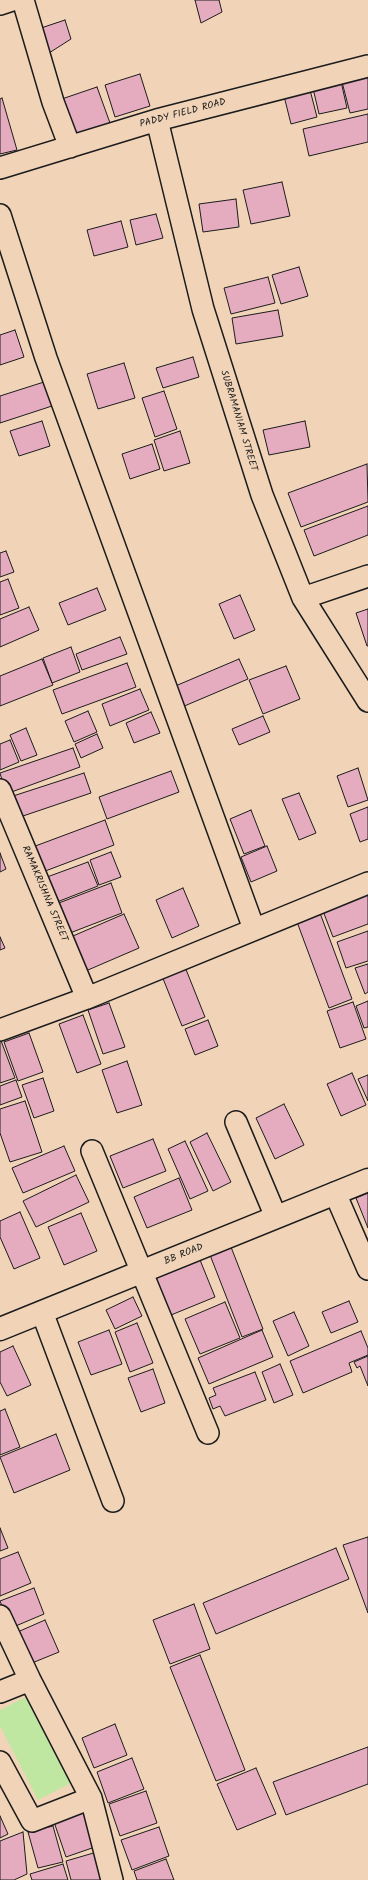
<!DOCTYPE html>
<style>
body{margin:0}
canvas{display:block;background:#f1d4b8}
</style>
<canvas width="368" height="1880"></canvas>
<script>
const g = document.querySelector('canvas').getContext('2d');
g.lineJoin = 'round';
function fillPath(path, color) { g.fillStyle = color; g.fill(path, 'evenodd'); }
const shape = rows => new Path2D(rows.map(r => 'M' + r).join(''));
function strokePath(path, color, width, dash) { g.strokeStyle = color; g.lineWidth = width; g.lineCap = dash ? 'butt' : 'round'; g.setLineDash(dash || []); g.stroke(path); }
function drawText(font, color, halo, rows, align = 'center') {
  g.font = font + ' Kalam,sans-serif'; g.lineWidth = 4; g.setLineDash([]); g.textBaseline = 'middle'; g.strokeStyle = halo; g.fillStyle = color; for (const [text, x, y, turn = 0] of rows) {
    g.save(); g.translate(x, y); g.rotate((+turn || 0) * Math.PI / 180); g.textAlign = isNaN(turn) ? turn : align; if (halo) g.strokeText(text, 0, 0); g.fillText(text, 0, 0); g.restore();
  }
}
fillPath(shape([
 [33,1693,77,1780,38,1800,0,1726,0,1710]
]), '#c0e7a2');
const building = shape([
 [195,0,219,0,222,12,201,23,195,0],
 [65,20,71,39,49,53,41,28,65,20],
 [368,71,368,109,350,113,341,78,368,71],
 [140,74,150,106,115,117,105,85,140,74],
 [340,77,347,108,319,114,312,84,340,77],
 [309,86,317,117,291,124,283,92,309,86],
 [97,87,110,123,66,139,53,102,97,87],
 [2,98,17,150,0,154,0,99,2,98],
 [368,114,368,142,309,156,303,129,368,114],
 [282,182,290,216,251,224,243,190,282,182],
 [236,199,239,227,203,232,199,204,236,199],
 [156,214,163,238,136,245,130,220,156,214],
 [121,221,128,247,94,256,87,230,121,221],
 [299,267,308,296,281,304,272,275,299,267],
 [268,277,275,303,231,314,224,288,268,277],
 [278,310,283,336,236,344,232,318,278,310],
 [15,330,24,357,0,365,0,335,15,330],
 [193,357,199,377,163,388,156,368,193,357],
 [124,363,135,398,98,409,87,374,124,363],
 [44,382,52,406,0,423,0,396,44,382],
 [164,391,177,429,155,437,142,398,164,391],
 [42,421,50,446,19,456,10,431,42,421],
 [305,421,310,447,269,455,263,430,305,421],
 [180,431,190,463,164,471,154,440,180,431],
 [152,444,160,469,130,479,122,454,152,444],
 [367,464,368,502,301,527,288,493,367,464],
 [368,506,368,535,314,556,304,530,368,506],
 [6,551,14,572,0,577,0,553,6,551],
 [8,579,19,608,0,615,0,582,8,579],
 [97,588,106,610,68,625,59,603,97,588],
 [240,595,255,630,234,639,219,604,240,595],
 [29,607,39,630,0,647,0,619,29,607],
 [368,609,368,646,367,646,356,613,368,609],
 [120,637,127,654,82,670,76,654,120,637],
 [71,647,80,672,52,683,43,658,71,647],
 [42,659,53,685,0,706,0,676,42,659],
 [239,659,248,679,182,707,173,687,239,659],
 [127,663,136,687,62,714,53,690,127,663],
 [286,666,300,699,263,714,249,680,286,666],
 [140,689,149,710,110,726,102,704,140,689],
 [88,711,97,732,74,742,65,721,88,711],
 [151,712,160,733,134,743,126,723,151,712],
 [263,716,270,732,239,745,232,729,263,716],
 [26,728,37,755,21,761,10,735,26,728],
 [97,734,103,748,81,758,75,744,97,734],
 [10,740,19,762,0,770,0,744,10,740],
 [73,748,80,767,6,794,0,773,73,748],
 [358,768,368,800,348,807,337,776,358,768],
 [171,771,179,792,107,819,99,797,171,771],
 [84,773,91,793,17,818,10,797,84,773],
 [299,793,316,833,299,840,282,799,299,793],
 [368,807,368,839,360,842,350,814,368,807],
 [251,810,265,846,244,854,230,819,251,810],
 [105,820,114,845,40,873,30,848,105,820],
 [267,846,277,871,251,882,241,857,267,846],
 [111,852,121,877,99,885,90,860,111,852],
 [0,853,6,869,0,872,0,853],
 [88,862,98,886,57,902,47,877,88,862],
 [111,883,122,913,62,936,51,906,111,883],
 [183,888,199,926,172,938,156,900,183,888],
 [368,895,368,924,333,937,323,911,368,895],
 [320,913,352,999,329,1008,297,922,320,913],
 [124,914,139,948,81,973,66,939,124,914],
 [368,931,368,961,346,968,337,942,368,931],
 [0,937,5,948,0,950,0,937],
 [368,964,368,992,365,994,355,968,368,964],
 [185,967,205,1017,182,1026,162,976,185,967],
 [368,1001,368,1027,364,1028,356,1006,368,1001],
 [353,1002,366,1039,340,1048,327,1011,353,1002],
 [109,1003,125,1047,103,1054,88,1010,109,1003],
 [83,1015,101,1064,77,1073,59,1024,83,1015],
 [208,1020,218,1046,195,1055,185,1029,208,1020],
 [29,1033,43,1072,18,1081,4,1042,29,1033],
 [0,1038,15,1078,0,1083,0,1038],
 [127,1061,142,1105,117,1113,102,1070,127,1061],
 [352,1073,366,1105,341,1116,327,1084,352,1073],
 [368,1075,368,1101,358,1079,368,1075],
 [43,1078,54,1111,34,1118,22,1085,43,1078],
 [16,1080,22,1097,0,1105,0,1086,16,1080],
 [25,1101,42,1152,10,1162,0,1133,0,1109,25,1101],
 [284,1104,304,1145,275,1159,256,1118,284,1104],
 [207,1133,231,1182,213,1191,190,1142,207,1133],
 [153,1139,166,1171,123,1188,110,1156,153,1139],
 [185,1141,208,1191,190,1199,168,1149,185,1141],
 [64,1146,75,1171,23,1193,12,1168,64,1146],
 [76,1175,89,1202,36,1227,23,1201,76,1175],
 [179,1178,192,1210,147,1228,134,1197,179,1178],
 [368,1193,368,1228,356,1198,368,1193],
 [20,1212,40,1258,14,1269,0,1237,0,1221,20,1212],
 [81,1213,97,1251,64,1265,48,1227,81,1213],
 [231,1247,263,1329,242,1337,210,1255,231,1247],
 [198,1255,215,1297,171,1315,154,1273,198,1255],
 [133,1297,142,1316,115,1329,106,1310,133,1297],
 [349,1301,358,1322,331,1333,322,1312,349,1301],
 [225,1302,240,1338,200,1354,185,1319,225,1302],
 [294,1312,309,1346,288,1356,273,1321,294,1312],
 [137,1323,153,1363,130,1372,115,1332,137,1323],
 [109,1330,122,1364,91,1375,78,1342,109,1330],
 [262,1330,273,1357,209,1384,198,1358,262,1330],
 [361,1331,368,1348,368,1355,349,1363,352,1372,303,1393,290,1361,361,1331],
 [13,1346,31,1385,7,1396,0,1382,0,1352,13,1346],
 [368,1356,368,1386,360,1366,357,1368,354,1362,368,1356],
 [280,1364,293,1395,274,1403,262,1372,280,1364],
 [153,1369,165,1403,141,1412,128,1378,153,1369],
 [255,1372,266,1400,225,1416,220,1406,213,1409,209,1398,216,1395,213,1388,255,1372],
 [5,1409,20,1447,0,1455,0,1411,5,1409],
 [56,1434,70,1470,14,1493,0,1457,56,1434],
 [0,1528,8,1548,0,1551,0,1528],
 [368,1537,368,1613,343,1545,368,1537],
 [336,1548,349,1579,216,1634,203,1603,336,1548],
 [18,1552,31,1583,0,1596,0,1559,18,1552],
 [34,1588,44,1614,11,1628,0,1601,34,1588],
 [194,1604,210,1649,170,1664,153,1620,194,1604],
 [45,1620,59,1652,27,1665,13,1634,45,1620],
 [200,1655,245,1770,216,1781,170,1667,200,1655],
 [115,1724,127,1755,94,1768,82,1738,115,1724],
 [368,1747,368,1784,286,1815,273,1782,368,1747],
 [132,1758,144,1789,108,1803,97,1772,132,1758],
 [256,1768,276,1814,237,1830,217,1784,256,1768],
 [146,1791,157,1823,120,1836,109,1804,146,1791],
 [82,1809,95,1847,66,1857,53,1819,82,1809],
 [0,1816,8,1834,0,1838,0,1816],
 [53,1826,63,1862,38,1868,28,1832,53,1826],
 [159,1827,169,1856,132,1870,121,1840,159,1827],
 [23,1832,27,1874,14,1880,0,1880,0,1841,23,1832],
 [97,1852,105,1880,71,1880,66,1861,97,1852],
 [166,1859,174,1880,137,1880,134,1871,166,1859],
 [63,1864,68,1880,32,1880,30,1874,63,1864]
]);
fillPath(building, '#e5acbf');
strokePath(building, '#1c1c1c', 1);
const minor = shape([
 [23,0,53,102,70,147],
 [0,4,12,0],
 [157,120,203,309,262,495,303,598,368,701],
 [0,168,157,120,368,66],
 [0,215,46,358,254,929],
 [303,598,368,576],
 [0,790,87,998],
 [0,1030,87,998,368,883],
 [236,1122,276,1217],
 [92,1151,208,1433],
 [335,1193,368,1269],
 [42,1312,113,1501],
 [0,1616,30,1680,91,1798,112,1880],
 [0,1692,30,1680],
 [0,1762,32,1821,91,1798]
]);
const tertiary = shape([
 [0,1329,368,1180]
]);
strokePath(minor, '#1c1c1c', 24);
strokePath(tertiary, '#1c1c1c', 25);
strokePath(minor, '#f1d4b8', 21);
strokePath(tertiary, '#f1d4b8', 22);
drawText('10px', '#1c1c1c', '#f1d4b8', [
 ["PADDY FIELD ROAD",183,114,-15],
 ["SUBRAMANIAM STREET",238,421,73],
 ["RAMAKRISHNA STREET",44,894,67],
 ["BB ROAD",184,1255,-22]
]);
</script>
